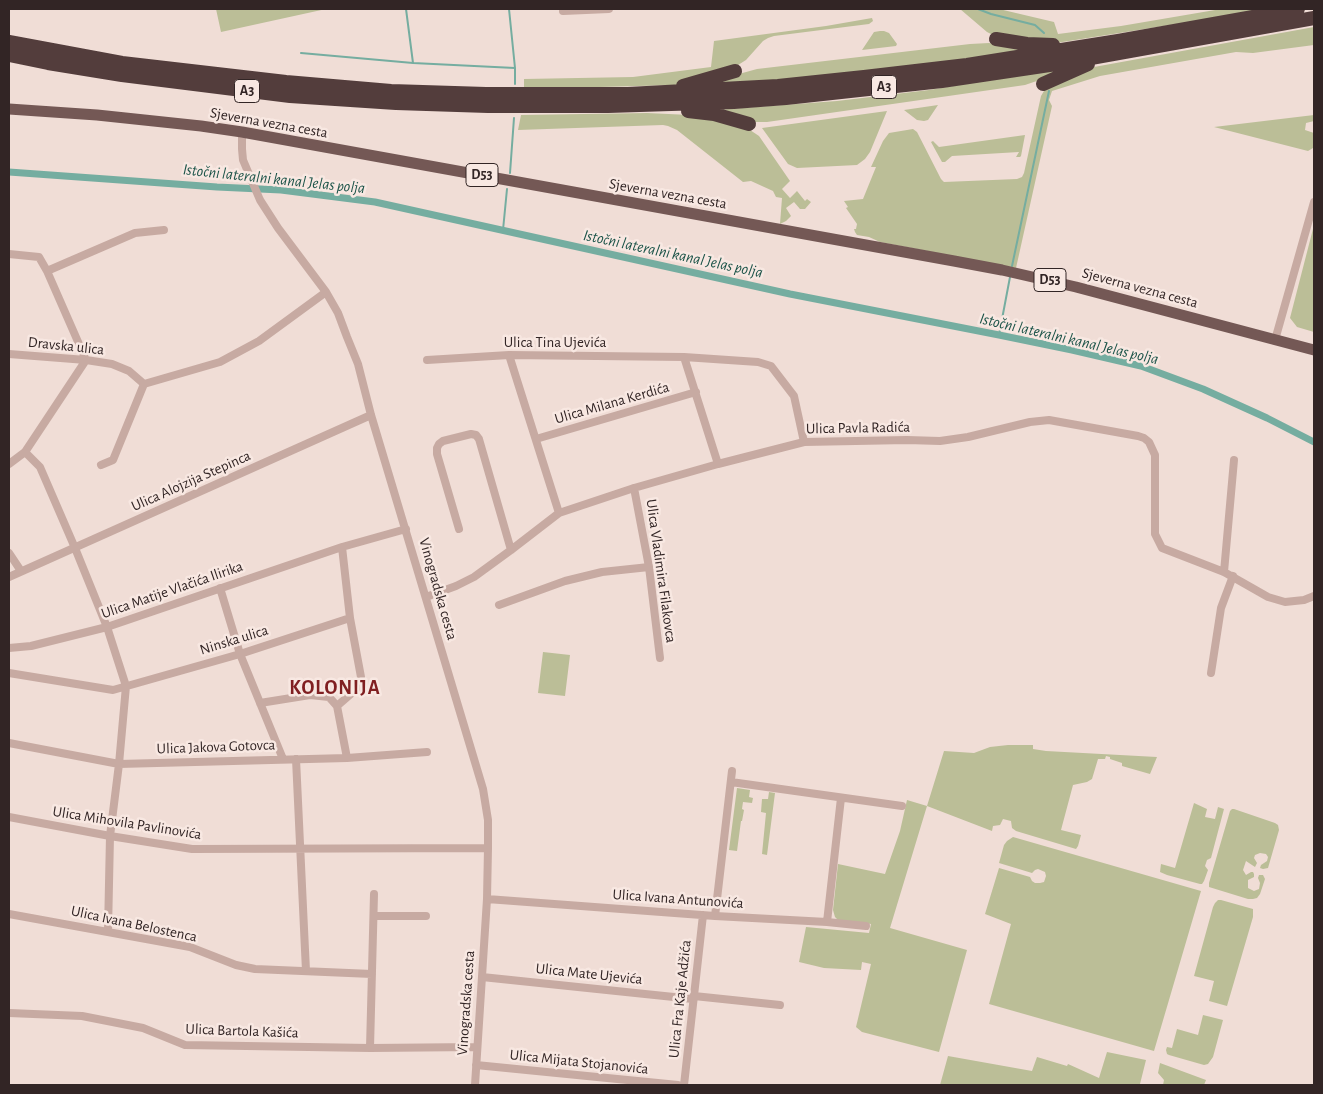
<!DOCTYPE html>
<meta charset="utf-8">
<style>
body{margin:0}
#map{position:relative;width:1323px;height:1094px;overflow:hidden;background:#f0ddd6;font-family:"Alegreya Sans",sans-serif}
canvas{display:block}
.frame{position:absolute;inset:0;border:10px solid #322525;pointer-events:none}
</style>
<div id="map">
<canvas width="1323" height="1094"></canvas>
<div class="frame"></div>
</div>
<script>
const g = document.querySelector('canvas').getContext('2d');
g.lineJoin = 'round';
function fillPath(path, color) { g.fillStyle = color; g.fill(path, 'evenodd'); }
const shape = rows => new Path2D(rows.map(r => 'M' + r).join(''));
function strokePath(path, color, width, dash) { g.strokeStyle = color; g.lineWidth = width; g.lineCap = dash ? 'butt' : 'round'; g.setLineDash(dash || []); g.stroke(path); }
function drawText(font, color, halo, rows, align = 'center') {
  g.font = font + ' "Alegreya Sans",sans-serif'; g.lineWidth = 5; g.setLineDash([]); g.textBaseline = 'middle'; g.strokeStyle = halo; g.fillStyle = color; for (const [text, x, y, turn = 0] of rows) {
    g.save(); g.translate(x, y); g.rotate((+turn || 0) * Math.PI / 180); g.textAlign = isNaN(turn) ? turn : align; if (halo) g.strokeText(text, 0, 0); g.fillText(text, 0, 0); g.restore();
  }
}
fillPath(shape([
 [216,9,326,9,221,32],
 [960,9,999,9,1054,22,1058,34,1121,26,1221,9,1272,9,1056,43,993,35,987,32],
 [872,18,873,21,869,24,774,36,768,38,763,41,746,60,738,65,676,85,524,89,524,79,633,77,711,67,714,41,826,26],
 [1314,27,1314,45,1253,53,1236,52,1100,76,1052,91,1049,100,1052,106,1016,268,880,242,869,237,857,235,855,232,854,229,856,229,857,224,846,208,848,207,844,201,863,199,876,167,871,167,883,141,889,133,913,129,917,132,941,179,944,182,1017,179,1022,177,1024,173,1041,96,1044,91,1051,85,1078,72,1094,67],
 [880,31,884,31,889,33,897,44,896,46,862,50,874,32],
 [989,43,1027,50,871,72,783,80,715,84,728,77,757,69,970,44],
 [1061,68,1063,72,1025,85,767,122,754,122,715,110,837,101,929,90],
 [938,105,928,120,924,121,917,120,904,110],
 [887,111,870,152,865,159,857,165,797,168,788,164,762,128],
 [647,113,690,115,747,128,759,136,790,181,782,189,790,198,797,191,805,201,807,199,811,202,805,209,800,209,794,202,786,208,791,216,786,221,780,224,782,198,776,197,773,191,751,181,743,182,677,130,668,126,663,125,518,130,521,115],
 [1314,115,1314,121,1306,123,1305,130,1314,133,1314,144,1313,148,1308,151,1214,127],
 [1025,135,1021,156,1020,157,1016,157,1019,152,952,156,945,162,942,162,931,142,933,141,939,147],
 [1314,225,1314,332,1297,327,1290,318],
 [543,652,570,655,565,696,538,693],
 [1008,745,1033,745,1033,749,1046,751,1157,757,1150,774,1122,766,1122,763,1110,759,1110,757,1106,756,1105,759,1098,759,1092,779,1087,782,1073,785,1061,830,1081,835,1078,846,1076,849,1016,831,1012,828,1011,821,1003,819,1000,825,993,826,992,831,927,806,890,928,967,950,939,1052,862,1032,856,1027,871,964,862,962,861,970,824,968,799,962,806,927,869,933,871,924,838,920,835,917,833,910,838,864,885,874,900,831,907,800,927,806,944,751,974,753,990,747],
 [737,788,750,790,749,797,753,798,752,803,743,802,742,809,744,810,742,821,741,821,737,851,729,850],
 [769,792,775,793,767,855,762,854,766,813,761,812,762,799,768,799],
 [1194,803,1207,809,1205,817,1215,819,1218,807,1224,809,1211,858,1207,860,1205,866,1208,870,1204,881,1202,884,1200,884,1167,875,1160,872,1161,864,1175,868],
 [1232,809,1234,809,1275,823,1278,825,1279,830,1268,868,1263,869,1260,868,1261,865,1267,861,1268,857,1266,854,1260,853,1255,855,1254,858,1257,863,1255,867,1246,861,1243,870,1246,875,1251,872,1253,872,1254,874,1254,877,1248,880,1248,888,1254,891,1259,889,1260,883,1258,878,1259,875,1263,875,1265,879,1260,894,1257,898,1253,899,1248,899,1209,887,1209,883,1230,811],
 [1013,837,1201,891,1154,1051,989,1004,1011,924,985,914,999,868,1030,877,1032,881,1035,883,1040,883,1044,882,1046,876,1045,872,1038,869,1035,870,1032,873,999,863,1004,845,1007,841],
 [1218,900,1221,900,1253,909,1253,917,1227,1006,1209,1001,1214,981,1194,976,1213,907,1215,903],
 [1203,1015,1223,1020,1213,1057,1208,1064,1204,1065,1169,1055,1167,1054,1166,1050,1167,1047,1172,1048,1177,1029,1198,1035],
 [1107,1052,1146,1060,1140,1084,1142,1085,940,1085,948,1056,1032,1071,1037,1057,1067,1066,1068,1064,1099,1078],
 [1160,1063,1206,1080,1204,1085,1163,1085,1164,1080,1158,1073]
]), '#bbbe97');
strokePath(shape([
 [406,9,413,63],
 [509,9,515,68,515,84],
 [978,9,991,14,1035,25,1044,33],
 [301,53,413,63,515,68],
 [510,173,514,118],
 [503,230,507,189],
 [1012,266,1049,91],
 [999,335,1010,277]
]), '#75ada0', 2);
strokePath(shape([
 [9,172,217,187,281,190,375,202,790,294,999,335,1072,350,1141,366,1203,389,1267,418,1314,442]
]), '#75ada0', 7);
strokePath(shape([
 [563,11,609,9],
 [242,132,242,149,243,160,260,200,278,228,326,292,338,313,347,337,358,364,371,415,483,789,488,820,488,848,487,899,475,1085],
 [9,254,39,257,47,271,86,360,25,452,9,464],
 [47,271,135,233,164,230],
 [1275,340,1314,202],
 [9,354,86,360,112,364,129,371,144,384],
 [509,355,559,513],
 [684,357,718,464],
 [427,360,509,355,684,357,758,362,771,366,794,396,804,442],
 [536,439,696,392],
 [25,452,40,467,75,548,107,627,126,686,119,764,110,836,108,931],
 [101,465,113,460,144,384,220,362,259,341,326,292],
 [634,488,649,567,660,658],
 [459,529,437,454,437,448,439,444,443,441,471,434,476,435,479,439,511,550],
 [9,553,21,571],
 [1224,572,1234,460],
 [9,577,371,415],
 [220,588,240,654,283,759],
 [426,597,456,586,474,577,511,550,559,513,634,488,718,464,804,442,907,440,940,441,968,437,1030,422,1049,420,1138,436,1144,438,1149,442,1155,455,1155,534,1162,548,1224,572,1268,597,1285,602,1304,600,1314,596],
 [499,605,565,581,602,572,649,567],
 [9,648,31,646,107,627,342,547,406,529],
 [9,673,113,690,240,654,350,618],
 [1211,673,1221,608,1233,576],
 [260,703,310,695,329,697,337,706,347,758],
 [337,706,360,686,361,677,350,618,342,547],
 [9,743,119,764,347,758,427,752],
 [296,759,306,971],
 [731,782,902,806],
 [9,817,110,836,192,849,488,848],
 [487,899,715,916,827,922,866,926],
 [9,914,190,947,236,965,255,969,372,974],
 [374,916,426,916],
 [715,916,732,771],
 [827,922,841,798],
 [482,977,693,999],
 [694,996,780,1005],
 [9,1013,82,1016,143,1028,185,1045,370,1048,477,1047],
 [370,1048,374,894],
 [476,1065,678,1085],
 [684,1085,703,915]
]), '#c7aaa2', 8);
strokePath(shape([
 [9,109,97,115,201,126,242,132,954,261,1002,270,1076,287,1314,350]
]), '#745855', 11);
strokePath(shape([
 [996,39,1027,44,1053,45],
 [9,42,122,63,286,82,391,91,486,94,628,94,778,86,864,77,967,65,1118,41,1298,9],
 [9,55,48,63,122,75,290,96,396,103,488,106,608,106,734,102,786,98,942,81,1063,63,1314,18],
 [1043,84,1088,64],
 [683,86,735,71],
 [688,111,714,114,749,124]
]), '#533d3c', 14);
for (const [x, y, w] of [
 [884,87,25],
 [247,91,25],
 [482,175,32],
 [1050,280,32]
]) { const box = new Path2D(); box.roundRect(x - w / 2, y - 11.5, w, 23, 4); g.fillStyle = '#f8e8e2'; g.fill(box); strokePath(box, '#322525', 1); }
drawText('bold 14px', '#322525', null, [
 ["A3",884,87],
 ["A3",247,91],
 ["D53",482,175],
 ["D53",1050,280]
]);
drawText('15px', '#322525', '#f8e8e2', [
 ["Sjeverna vezna cesta",269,123,10],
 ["Sjeverna vezna cesta",668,194,10],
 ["Sjeverna vezna cesta",1140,288,15],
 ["Ulica Tina Ujevića",555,342],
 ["Dravska ulica",66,346,6],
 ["Ulica Milana Kerdića",612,403,-16],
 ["Ulica Pavla Radića",858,428,-1],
 ["Ulica Alojzija Stepinca",191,481,-24],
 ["Ulica Vladimira Filakovca",661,571,82],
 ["Vinogradska cesta",438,589,74],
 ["Ulica Matije Vlačića Ilirika",172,590,-19],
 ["Ninska ulica",234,640,-17],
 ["Ulica Jakova Gotovca",216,747,-2],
 ["Ulica Mihovila Pavlinovića",127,823,9],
 ["Ulica Ivana Antunovića",678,899,4],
 ["Ulica Ivana Belostenca",134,924,12],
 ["Ulica Mate Ujevića",589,974,6],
 ["Ulica Fra Kaje Adžića",680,999,-84],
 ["Vinogradska cesta",466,1003,-86],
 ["Ulica Bartola Kašića",242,1031,2],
 ["Ulica Mijata Stojanovića",579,1062,6]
]);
drawText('italic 16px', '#1b5348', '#f8e8e2', [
 ["Istočni lateralni kanal Jelas polja",274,179,6],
 ["Istočni lateralni kanal Jelas polja",673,254,12],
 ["Istočni lateralni kanal Jelas polja",1069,339,13]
]);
g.letterSpacing = '1px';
drawText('bold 20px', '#801f21', '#f8e8e2', [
 ["KOLONIJA",335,688]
]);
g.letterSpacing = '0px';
</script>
